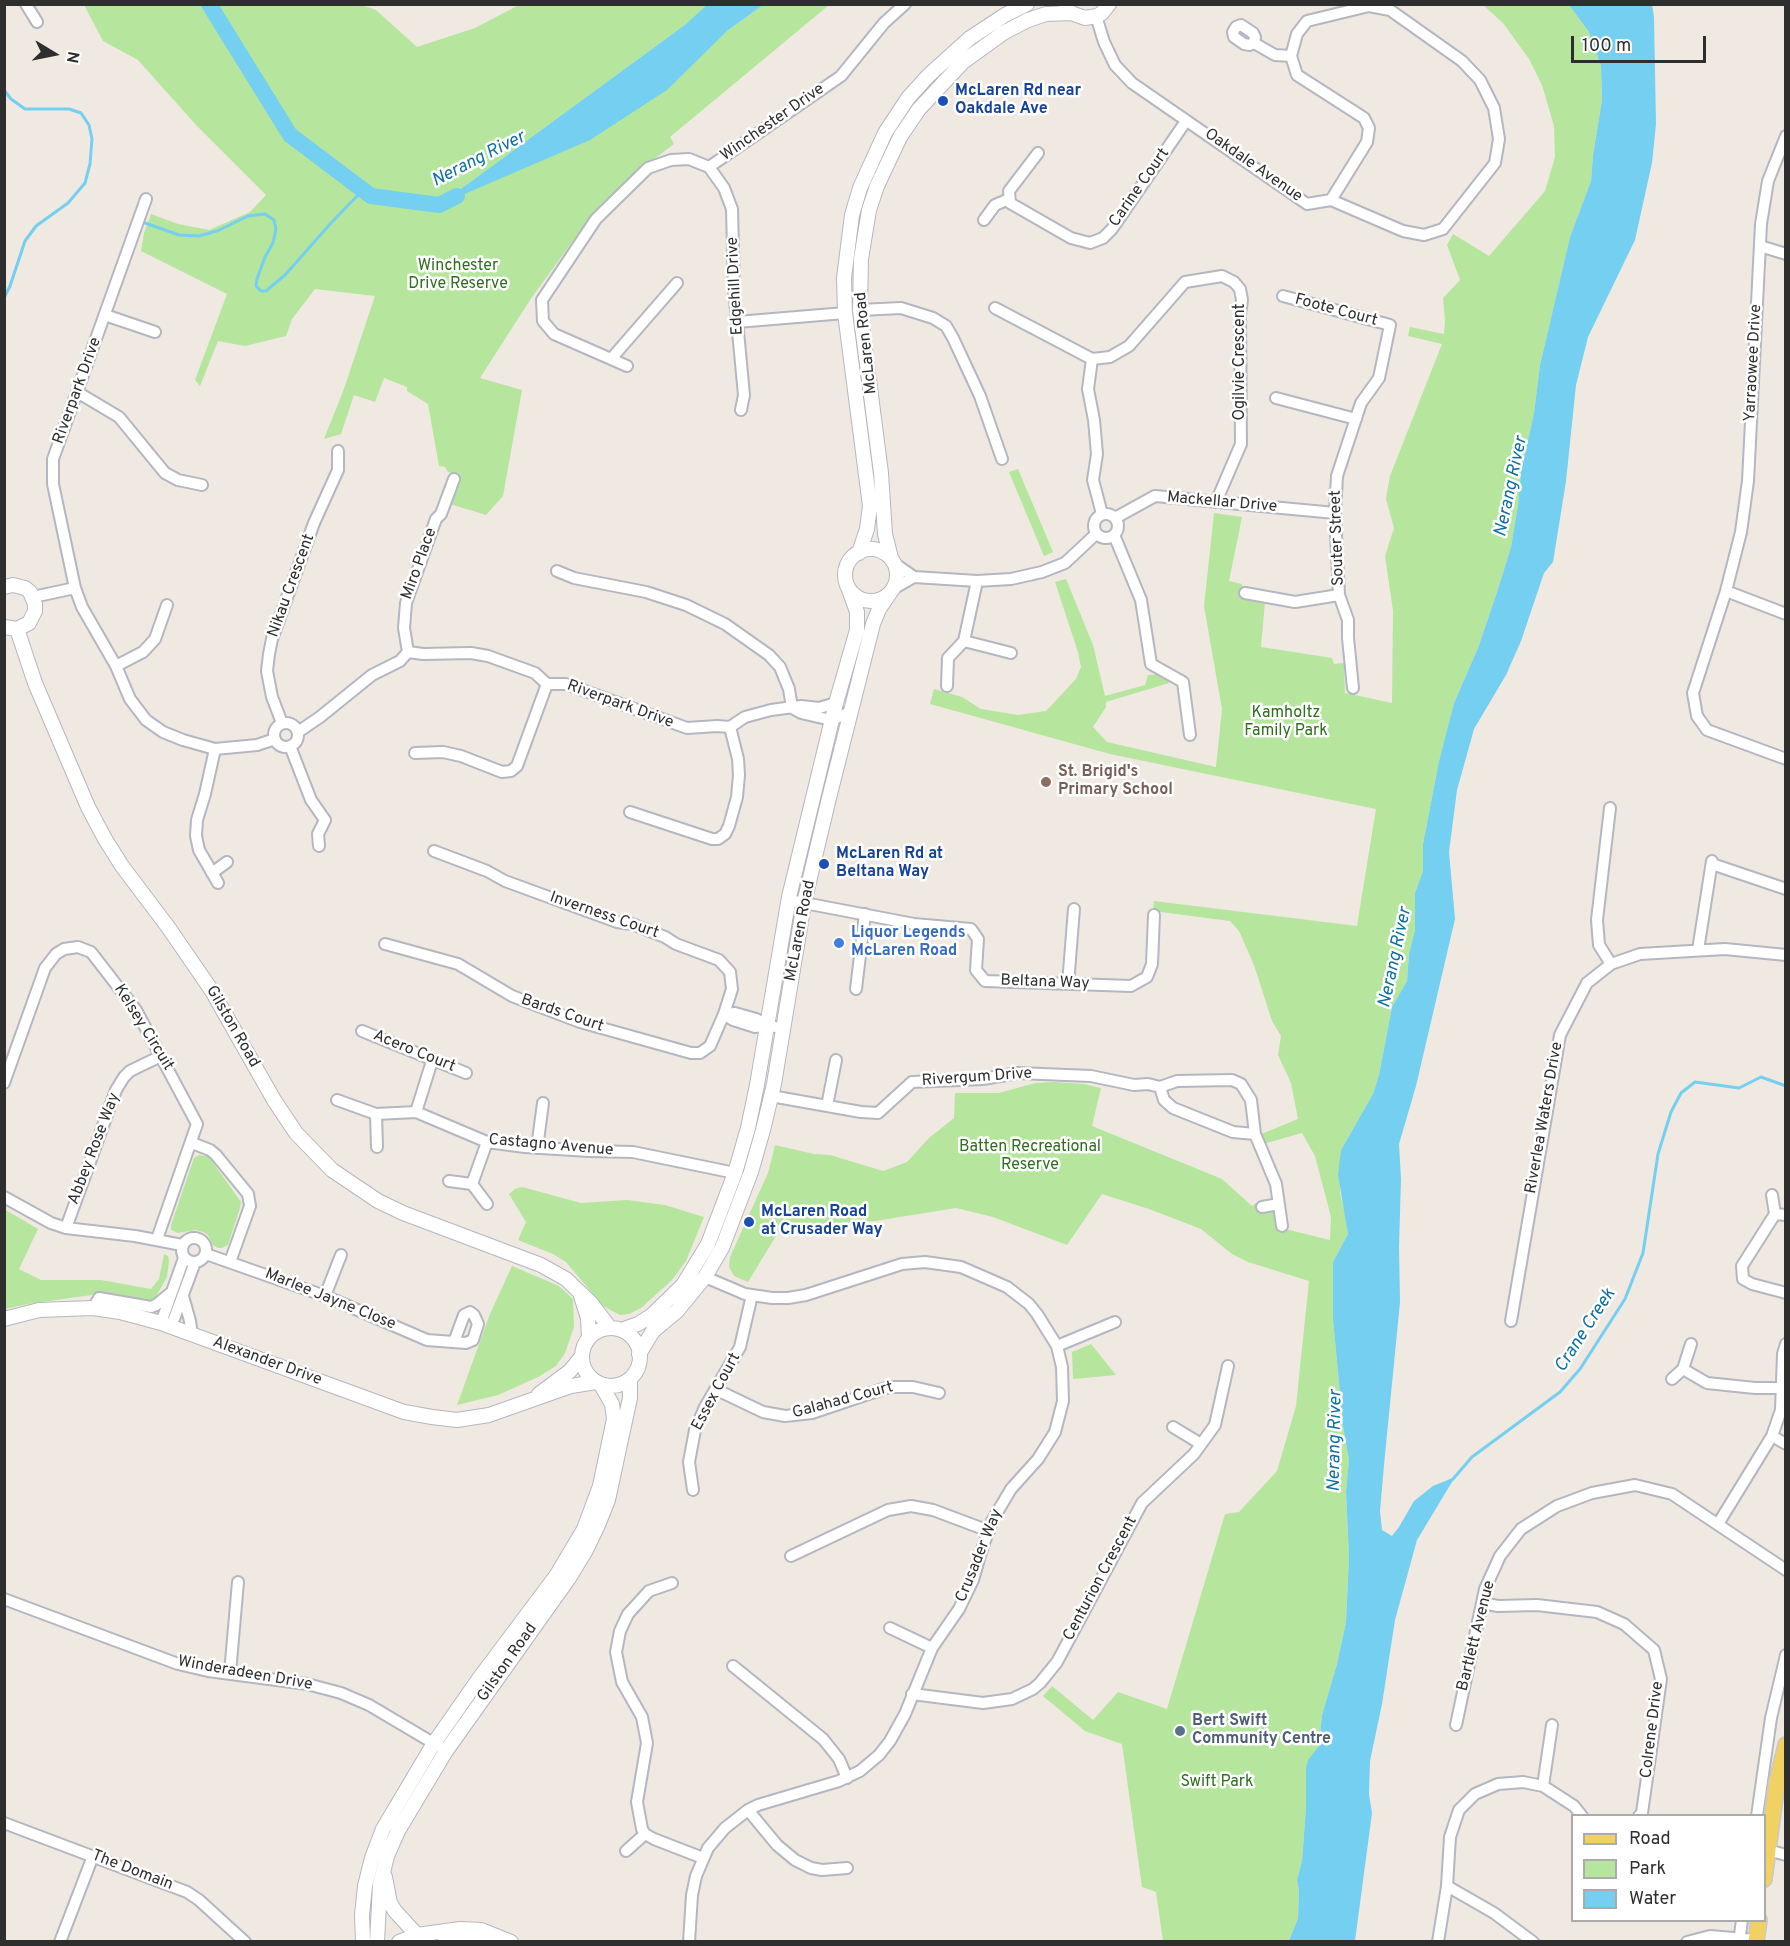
<!DOCTYPE html>
<style>
body{margin:0}
#map{position:relative;width:1790px;height:1946px;overflow:hidden;background:#efe9e1;font-family:Overpass,sans-serif}
canvas{display:block}
.frame{position:absolute;inset:0;border:6px solid #2e2e2e;pointer-events:none}
.legend{position:absolute;left:1571px;top:1814px;width:195px;height:108px;box-sizing:border-box;background:#fff;border:2px solid #ababab;margin:0;padding:8px 10px;list-style:none;font-size:18px;color:#2e2e2e}
.legend li{display:flex;align-items:center;gap:12px;height:30px}
.legend b{width:30px;border:2px solid #ababab}
.north{position:absolute;left:24px;top:24px;width:60px;height:60px;-webkit-text-stroke:4px #fff;paint-order:stroke;rotate:100deg;font-size:16px;font-weight:700;line-height:24px;text-align:center;color:#2e2e2e}
.north::after{content:'';display:block;margin:auto;width:21px;height:27px;background:#2e2e2e;clip-path:polygon(50% 0,100% 100%,50% 72%,0 100%)}
.scale{position:absolute;left:1571px;top:36px;width:135px;height:27px;box-sizing:border-box;border:3px solid #2e2e2e;border-top:0;padding-left:8px;font-size:18px;line-height:21px;white-space:nowrap;color:#2e2e2e;-webkit-text-stroke:4px #fff;paint-order:stroke}
</style>
<div id="map">
<canvas width="1790" height="1946"></canvas>
<div class="frame"></div>
<ul class="legend">
<li><b style="height:8px;background:#f2d163"></b>Road</li>
<li><b style="height:16px;background:#b6e59e"></b>Park</li>
<li><b style="height:16px;background:#75cff0"></b>Water</li>
</ul>
<div class="north">N</div>
<div class="scale">100 m</div>
</div>
<script>
const g = document.querySelector('canvas').getContext('2d');
g.lineJoin = 'round';
function fillPath(path, color) { g.fillStyle = color; g.fill(path, 'evenodd'); }
const shape = rows => new Path2D(rows.map(r => 'M' + r).join(''));
function strokePath(path, color, width, dash) { g.strokeStyle = color; g.lineWidth = width; g.lineCap = dash ? 'butt' : 'round'; g.setLineDash(dash || []); g.stroke(path); }
function drawText(font, color, halo, rows, align = 'center') {
  g.font = font + ' Overpass,sans-serif'; g.lineWidth = 5; g.setLineDash([]); g.textBaseline = 'middle'; g.strokeStyle = halo; g.fillStyle = color; for (const [text, x, y, turn = 0] of rows) {
    g.save(); g.translate(x, y); g.rotate((+turn || 0) * Math.PI / 180); g.textAlign = isNaN(turn) ? turn : align; if (halo) g.strokeText(text, 0, 0); g.fillText(text, 0, 0); g.restore();
  }
}
fillPath(shape([
 [84,5,362,5,376,10,417,47,475,28,519,5,708,5,686,24,442,203,727,31,763,5,829,5,670,137,674,144,637,172,575,238,530,300,480,378,522,390,503,496,486,515,450,504,460,477,448,472,445,467,439,466,428,404,407,391,407,387,384,378,375,402,354,395,341,434,324,439,344,389,375,296,315,289,292,319,286,336,245,346,218,341,200,386,195,380,227,294,141,251,144,233,151,214,178,224,209,230,250,212,266,195,197,126,138,60,103,41],
 [1483,5,1569,5,1589,32,1601,66,1602,100,1593,155,1591,181,1570,237,1540,365,1534,413,1521,472,1518,505,1511,547,1497,592,1478,648,1454,703,1439,761,1423,844,1423,871,1415,893,1415,930,1409,954,1407,981,1392,1007,1379,1075,1373,1094,1341,1150,1340,1193,1346,1216,1348,1234,1333,1262,1333,1319,1343,1426,1349,1460,1346,1492,1349,1557,1346,1622,1337,1664,1322,1715,1319,1746,1306,1768,1306,1808,1302,1861,1297,1880,1299,1891,1298,1918,1289,1941,1163,1941,1156,1892,1142,1887,1122,1744,1085,1731,1043,1696,1052,1686,1093,1720,1118,1692,1167,1709,1225,1514,1239,1512,1277,1471,1296,1406,1309,1281,1248,1262,1232,1254,1201,1229,1149,1209,1102,1194,1067,1245,993,1217,956,1208,875,1221,782,1226,748,1282,734,1276,729,1267,730,1257,768,1173,775,1145,814,1154,830,1155,883,1171,907,1162,929,1138,954,1118,955,1093,999,1093,1035,1083,1054,1082,1084,1084,1101,1088,1092,1126,1222,1179,1252,1206,1256,1203,1274,1213,1277,1227,1330,1240,1331,1217,1315,1156,1302,1133,1263,1144,1259,1135,1298,1119,1291,1083,1278,1055,1281,1036,1272,1021,1254,965,1239,931,1230,921,1153,911,1154,901,1357,926,1376,809,1110,754,930,704,934,689,962,697,981,709,1018,715,1046,711,1076,679,1081,667,1078,652,1055,582,1066,579,1093,645,1105,696,1145,685,1148,675,1164,674,1169,683,1106,702,1106,707,1093,727,1107,742,1216,767,1222,709,1204,606,1214,513,1242,517,1229,581,1242,584,1243,597,1265,602,1261,647,1332,658,1334,664,1344,663,1345,693,1392,703,1393,611,1385,556,1394,528,1386,499,1390,476,1442,344,1408,336,1410,327,1444,334,1445,321,1443,298,1460,280,1447,245,1453,234,1489,256,1545,191,1555,157,1554,126,1542,85,1529,59,1503,23],
 [1018,469,1053,552,1044,556,1009,472],
 [199,1155,209,1157,241,1202,240,1208,228,1245,222,1248,218,1248,213,1245,208,1235,203,1232,196,1230,178,1233,171,1230,171,1225,194,1158],
 [522,1187,581,1203,627,1200,665,1205,704,1217,686,1261,672,1280,641,1308,629,1314,620,1315,603,1306,566,1262,553,1254,518,1240,526,1222,509,1194,515,1189],
 [4,1209,38,1229,19,1269,41,1280,101,1280,151,1289,159,1279,164,1254,168,1256,169,1261,167,1277,154,1300,146,1302,106,1293,28,1304,5,1309],
 [512,1266,559,1286,573,1299,574,1327,565,1353,556,1366,538,1377,498,1395,457,1405,490,1314],
 [1091,1344,1116,1375,1073,1379,1072,1352]
]), '#b6e59e');
fillPath(shape([
 [708,4,763,5,727,31,667,90,590,140,439,205,686,24],
 [1569,5,1652,5,1654,17,1656,124,1652,163,1635,240,1588,337,1576,385,1566,481,1553,562,1544,573,1521,641,1506,675,1474,729,1464,765,1457,790,1449,852,1455,919,1416,1086,1399,1144,1401,1179,1399,1247,1400,1302,1384,1465,1380,1511,1382,1530,1392,1536,1399,1527,1414,1501,1433,1486,1455,1477,1417,1540,1395,1620,1382,1704,1370,1761,1369,1794,1372,1813,1355,1941,1289,1941,1298,1918,1299,1891,1297,1880,1302,1861,1306,1808,1306,1768,1308,1760,1319,1746,1322,1715,1337,1664,1346,1622,1349,1557,1346,1492,1349,1460,1343,1426,1333,1319,1333,1262,1348,1234,1338,1175,1341,1150,1373,1094,1379,1075,1392,1007,1407,981,1409,954,1415,930,1415,893,1423,871,1423,844,1439,761,1454,703,1478,648,1497,592,1511,547,1518,505,1521,472,1534,413,1540,365,1570,237,1591,181,1593,155,1602,100,1601,66,1589,32]
]), '#75cff0');
strokePath(shape([
 [4,90,11,99,25,109,69,109,81,113,89,125,92,139,90,164,85,183,68,203,36,226,25,241,10,286,4,298],
 [145,223,179,235,199,236,217,231,248,216,265,214,274,220,276,229,273,243,265,257,257,279,256,286,261,291,266,291,285,275,331,223,363,190],
 [1453,1479,1472,1457,1560,1392,1580,1369,1625,1299,1643,1253,1658,1154,1671,1112,1681,1093,1695,1082,1739,1088,1761,1077,1786,1086]
]), '#75cff0', 3);
strokePath(shape([
 [209,4,290,135,371,196,439,205,457,196]
]), '#75cff0', 16);
const street = shape([
 [26,4,37,22],
 [1096,16,1104,42,1115,65,1132,83,1307,204,1331,200,1403,231,1424,235,1443,229,1495,163,1499,139,1494,108,1480,80,1462,61,1390,10,1369,6,1307,21,1297,34,1291,56],
 [1254,43,1255,37,1253,33,1241,25,1236,27,1233,32,1234,37,1244,44,1249,45,1254,43,1275,55,1291,56],
 [1291,56,1297,75,1364,118,1369,128,1367,142,1331,200],
 [1786,136,1768,181,1761,224,1748,481,1741,532,1726,591,1693,693,1697,716,1707,730,1786,759],
 [1038,153,1009,191,1010,203,1071,238,1090,243,1103,238,1112,229,1186,121],
 [709,167,841,76,884,23,905,4],
 [709,167,724,188,732,209,734,289,744,395,741,410],
 [146,199,53,459,53,484,75,588,82,607,116,666,130,699,146,720,163,732,183,740,215,749,257,745,275,739],
 [984,220,995,205,1009,199],
 [1760,246,1786,254],
 [1283,296,1390,325,1379,378,1361,403,1337,476,1335,513,1339,595,1348,620,1348,638,1353,688],
 [995,308,1092,359,1110,357,1129,346,1185,282,1222,276,1234,282,1240,289,1242,300,1240,314,1241,444,1216,502],
 [860,310,901,308,933,318,946,326,953,338,980,396,1002,459],
 [105,315,155,332],
 [737,322,845,313],
 [611,359,677,283],
 [1092,359,1088,389,1094,420,1097,454,1093,480,1102,514],
 [627,366,554,334,543,321,542,300,596,219,648,168,671,160,689,159,709,167],
 [77,392,119,417,165,473,178,480,202,485],
 [1276,398,1356,419],
 '1094 526a12 12 0 1 1 24 0a12 12 0 1 1-24 0Z',
 [1115,518,1155,496,1335,513],
 [1114,535,1141,600,1151,664,1183,682,1190,735],
 [894,563,914,577,977,581,1011,579,1042,572,1065,563,1096,534],
 [557,571,574,578,646,592,686,605,725,624,769,655,780,667,789,689,792,708],
 [977,581,964,641,1011,653],
 [893,589,914,577],
 [1726,591,1786,614],
 [1245,593,1295,602,1339,595],
 [33,597,75,588],
 [408,652,404,628,406,603,436,519,441,514,454,479],
 [116,666,143,652,155,639,167,605],
 [947,686,948,658,964,641],
 [792,708,801,713,831,720,846,714,852,708],
 '274 735a12 12 0 1 1 24 0a12 12 0 1 1-24 0Z',
 [282,723,272,697,267,671,269,654,272,639,314,523,338,470,338,451],
 [298,732,320,717,372,675,400,661,408,652,423,654,471,653,488,656,535,673,547,684,566,684,687,728,717,726,730,727,745,717,771,710,801,706,819,708,836,703],
 [290,746,311,800,325,820,318,834,319,846],
 [215,749,205,794,197,820,196,836,199,850,218,883],
 [415,753,443,752,461,756,502,772,511,771,517,766,547,684],
 [1610,808,1597,920,1599,945,1611,964],
 [630,812,712,839,718,839,725,834,729,826,737,797,739,775,738,759,730,727],
 [1712,864,1786,889],
 [212,873,227,862],
 [789,900,914,924,971,929,978,939,976,970,985,981,1131,986,1147,977,1152,964,1154,915],
 [385,944,458,964,512,996,580,1022,691,1053,700,1053,710,1046,724,1014,732,989,730,972,719,960,676,944,665,937,632,924,617,922,505,881,487,871,434,851],
 [1698,950,1712,861],
 [1068,984,1074,909],
 [856,989,865,914],
 [724,1014,735,1013,756,1019,767,1025,783,1029],
 [724,1014,733,1020,755,1027,767,1025],
 [362,1031,466,1073],
 [1232,1080,1241,1084,1251,1100,1255,1134,1233,1132,1173,1108,1164,1100,1160,1087,1177,1081,1232,1080],
 [4,1083,45,968,56,954,64,949,78,947,91,952,136,1010,197,1124,157,1239],
 [771,1096,861,1112,878,1113,912,1082,983,1079,1018,1073,1091,1076,1134,1085,1148,1084,1160,1087],
 [337,1100,376,1114,416,1112,487,1142,525,1147,589,1151,633,1152,735,1173],
 [827,1106,836,1060],
 [416,1112,432,1061],
 [376,1114,377,1147],
 [1255,1134,1276,1184,1282,1226],
 [192,1143,210,1150,216,1155,248,1194,250,1206,230,1262],
 [537,1148,543,1103],
 [449,1181,472,1184,487,1204],
 [472,1184,487,1142],
 [1772,1195,1775,1214],
 [4,1197,51,1223,66,1228,135,1236,182,1245],
 [1262,1207,1279,1204],
 [1786,1215,1775,1214,1742,1266,1743,1279,1752,1284,1786,1293],
 [66,1228,116,1090,124,1077,130,1071,161,1056],
 '182 1250a12 12 0 1 1 24 0a12 12 0 1 1-24 0Z',
 [206,1254,325,1296,427,1340,466,1343,473,1340,478,1324,474,1315,470,1312,464,1315,454,1342],
 [183,1296,190,1321,192,1335],
 [325,1296,341,1255],
 [93,1308,99,1298,151,1307,156,1305,172,1292],
 [1511,1321,1560,1035,1587,983,1611,964,1640,954,1725,949,1786,955],
 [161,1323,184,1258],
 [171,1327,195,1262],
 [1691,1344,1683,1369,1707,1383,1755,1388,1782,1388],
 [1057,1346,1115,1322],
 [1672,1379,1683,1369],
 [717,1390,763,1412,785,1416,812,1413,889,1387,913,1387,939,1393],
 [1173,1427,1201,1444],
 [1772,1436,1786,1444],
 [693,1490,689,1462,695,1430,705,1407,740,1347,752,1295],
 [1718,1524,1772,1436,1781,1410,1783,1354,1786,1344],
 [791,1556,888,1510,911,1506,933,1510,989,1531],
 [672,1583,649,1591,628,1614,620,1631,616,1652,622,1682,642,1717,647,1743,637,1802,642,1829,645,1834,654,1839,703,1858],
 [4,1599,178,1664,208,1671,307,1684,341,1693,369,1705,440,1747],
 [1482,1603,1498,1606,1537,1605,1597,1612,1624,1624,1654,1650,1661,1679,1642,1813,1639,1816],
 [890,1628,932,1648],
 [733,1666,823,1739,839,1759,847,1778],
 [230,1673,238,1582],
 [912,1694,983,1703,1012,1699,1033,1689,1040,1683,1057,1662,1142,1503,1194,1454,1215,1425,1228,1366],
 [1456,1725,1485,1589,1500,1556,1521,1529,1557,1506,1592,1493,1635,1485,1672,1494,1786,1570],
 [1543,1786,1552,1725],
 [748,1810,777,1845,795,1860,811,1868,822,1870,847,1868],
 [1757,1816,1771,1718,1786,1655],
 [4,1823,187,1892,199,1900,245,1942],
 [1768,1850,1786,1855],
 [626,1851,645,1834],
 [1447,1886,1494,1913,1533,1942],
 [60,1942,93,1856],
 [689,1942,692,1895,696,1876,708,1848,725,1828,748,1810,758,1805,839,1781,860,1771,879,1755,890,1741,905,1714,932,1648,959,1609,973,1580,981,1552,992,1521,1011,1489,1038,1459,1055,1432,1063,1401,1062,1367,1057,1346,1037,1314,1029,1304,1007,1287,961,1267,925,1262,902,1264,806,1295,788,1298,772,1298,745,1294,705,1277],
 [1438,1942,1447,1886,1450,1837,1459,1810,1475,1794,1498,1784,1523,1782,1543,1786,1574,1806,1582,1816],
 [1687,1942,1710,1936,1756,1940],
 [1739,1942,1742,1920]
]);
const secondary = shape([
 [1066,7,1071,13,1085,18,1097,16,1102,13,1109,4],
 '845 575a26 26 0 1 1 52 0a26 26 0 1 1-52 0Z',
 [859,553,867,529,870,506,845,313,844,278,852,215,860,188,885,133,908,98,929,75,970,38,1005,15,1027,4],
 [891,558,885,534,881,473,860,310,861,259,869,210,877,186,900,137,919,109,963,62,1003,33,1028,20,1046,14,1071,13],
 [4,587,13,585,25,588,30,592,35,604,35,611,29,623,17,629,4,627],
 [17,629,35,683,88,807,105,839,122,866,168,927,212,991,274,1100,296,1133,332,1170,378,1201,403,1213,541,1265,566,1279,591,1303,610,1328],
 [581,1296,588,1318,589,1338],
 [4,1319,39,1310,93,1308,120,1312,161,1323,404,1412,432,1417,457,1420,489,1415,571,1386,596,1382],
 '582 1357a29 29 0 1 1 58 0a29 29 0 1 1-58 0Z',
 [621,1330,638,1324,651,1316,683,1285,708,1244,735,1173,748,1128,757,1085,789,897,836,703,857,630,857,612,848,587],
 [639,1354,653,1331,677,1311,705,1277,722,1248,751,1172,763,1130,774,1084,804,903,829,798,873,624,879,609,890,593],
 [539,1394,570,1371,582,1356],
 [385,1877,390,1903,395,1911,417,1935],
 [363,1942,362,1915,365,1886,372,1858,383,1829,434,1743,478,1680,556,1576,584,1529,600,1486,614,1419,612,1404,601,1385],
 [377,1942,380,1885,387,1856,398,1831,446,1751,569,1578,586,1550,598,1525,608,1500,620,1444,630,1398,630,1379],
 [399,1942,417,1935,460,1929,481,1930,511,1942],
 [445,1942,480,1940,495,1937]
]);
const primary = shape([
 [1764,1879,1777,1782,1786,1745],
 [1756,1942,1759,1920]
]);
strokePath(street, '#b4b7c1', 14);
strokePath(secondary, '#b4b7c1', 16);
strokePath(primary, '#c9c9c9', 18);
strokePath(street, '#fff', 10);
strokePath(secondary, '#fff', 14);
strokePath(primary, '#f2d163', 15);
for (const [x, y, r, color] of [
 [943,101,6,"#1a4fb4"],
 [1046,782,6,"#8d6e63"],
 [824,864,6,"#1a4fb4"],
 [839,943,6,"#3f7fe0"],
 [749,1222,6,"#1a4fb4"],
 [1180,1731,6,"#5c6f8a"]
]) { const dot = new Path2D(); dot.arc(x, y, r, 0, 2 * Math.PI); g.fillStyle = color; g.fill(dot); strokePath(dot, '#fff', 2); }
drawText('bold 16px', '#164399', '#fff', [
 ["McLaren Rd near",955,92],
 ["Oakdale Ave",955,110],
 ["McLaren Rd at",836,855],
 ["Beltana Way",836,873],
 ["McLaren Road",761,1213],
 ["at Crusader Way",761,1231]
], 'left');
drawText('16px', '#2e2e2e', '#fff', [
 ["Winchester Drive",773,123,-35],
 ["Oakdale Avenue",1253,166,35],
 ["Carine Court",1140,188,-55],
 ["Edgehill Drive",736,286,-93],
 ["Foote Court",1336,311,15],
 ["McLaren Road",867,343,-96],
 ["Ogilvie Crescent",1241,362,-90],
 ["Yarraowee Drive",1754,363,-87],
 ["Riverpark Drive",78,391,-70],
 ["Mackellar Drive",1222,503,5],
 ["Souter Street",1338,538,-92],
 ["Miro Place",420,564,-70],
 ["Nikau Crescent",292,586,-70],
 ["Riverpark Drive",620,705,20],
 ["Inverness Court",604,916,19],
 ["McLaren Road",801,931,-79],
 ["Beltana Way",1045,983,2],
 ["Bards Court",562,1014,19],
 ["Gilston Road",232,1027,60],
 ["Kelsey Circuit",143,1028,58],
 ["Acero Court",414,1052,22],
 ["Rivergum Drive",977,1078,-4],
 ["Riverlea Waters Drive",1545,1118,-80],
 ["Castagno Avenue",551,1146,5],
 ["Abbey Rose Way",95,1149,-69],
 ["Marlee Jayne Close",330,1300,22],
 ["Alexander Drive",267,1362,20],
 ["Essex Court",717,1392,-62],
 ["Galahad Court",843,1401,-15],
 ["Crusader Way",980,1556,-68],
 ["Centurion Crescent",1101,1579,-62],
 ["Bartlett Avenue",1477,1636,-76],
 ["Gilston Road",508,1663,-55],
 ["Winderadeen Drive",245,1674,10],
 ["Colrene Drive",1653,1730,-83],
 ["The Domain",132,1871,21]
]);
drawText('16px', '#2c6e1b', '#fff', [
 ["Winchester",458,267],
 ["Drive Reserve",458,285],
 ["Kamholtz",1286,714],
 ["Family Park",1286,732],
 ["Batten Recreational",1030,1148],
 ["Reserve",1030,1166],
 ["Swift Park",1217,1783]
]);
drawText('bold 16px', '#785e54', '#fff', [
 ["St. Brigid's",1058,773],
 ["Primary School",1058,791]
], 'left');
drawText('bold 16px', '#366cbe', '#fff', [
 ["Liquor Legends",851,934],
 ["McLaren Road",851,952]
], 'left');
drawText('bold 16px', '#4e5e75', '#fff', [
 ["Bert Swift",1192,1722],
 ["Community Centre",1192,1740]
], 'left');
drawText('italic 18px', '#0d6fa3', '#fff', [
 ["Nerang River",479,160,-27],
 ["Nerang River",1512,487,-78],
 ["Nerang River",1396,958,-78],
 ["Crane Creek",1586,1331,-57],
 ["Nerang River",1336,1441,-89]
]);
</script>
